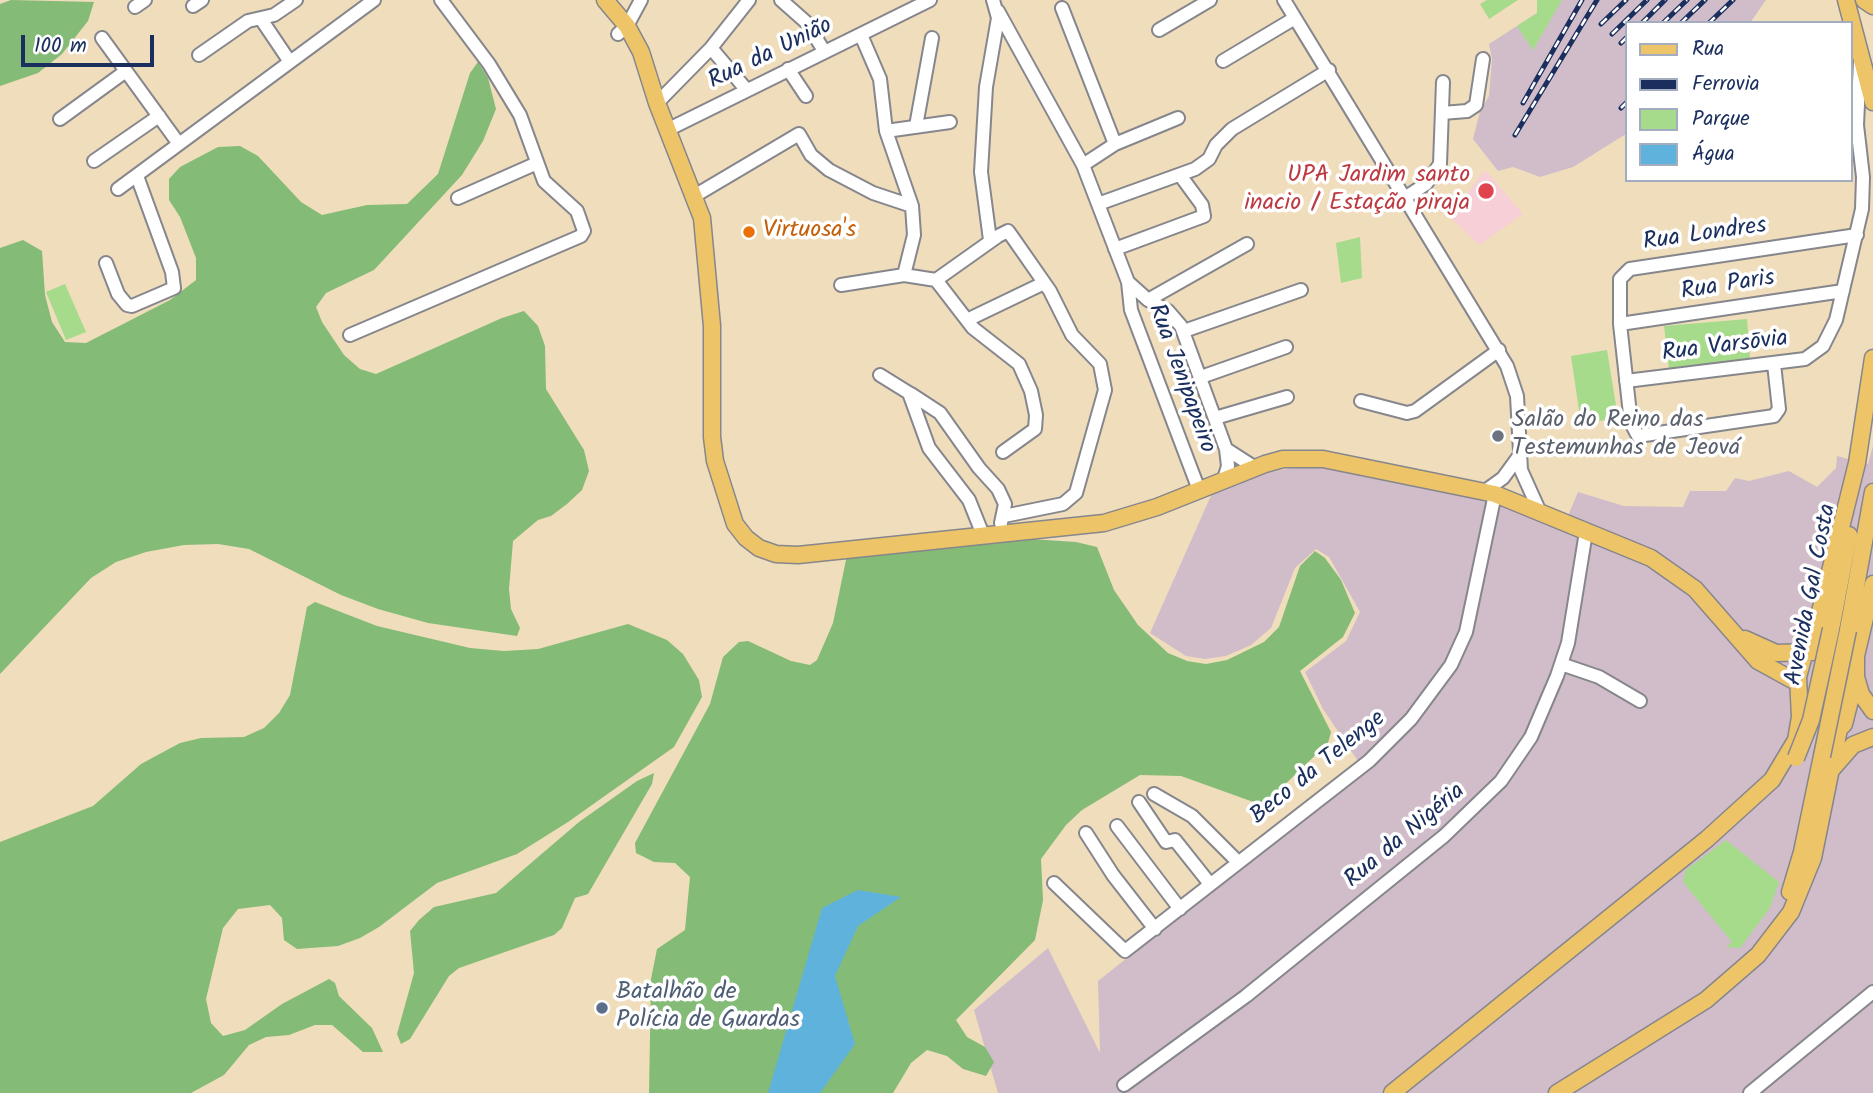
<!DOCTYPE html>
<meta charset="utf-8">
<style>
body{margin:0}
#map{position:relative;width:1873px;height:1093px;overflow:hidden;background:#f0ddbc;font-family:Kalam,sans-serif}
canvas{display:block}
.legend{position:absolute;left:1625px;top:21px;width:228px;height:161px;box-sizing:border-box;background:#fff;border:2px solid #a4acbf;margin:0;padding:9px 12px;list-style:none;font-size:21px;color:#1b2f5e}
.legend li{display:flex;align-items:center;gap:14px;height:35px}
.legend b{width:35px;border:2px solid #a4acbf}
.scale{position:absolute;left:21px;top:35px;width:133px;height:32px;box-sizing:border-box;border:4px solid #1b2f5e;border-top:0;padding-left:9px;font-size:21px;line-height:24px;white-space:nowrap;color:#1b2f5e;-webkit-text-stroke:5px #fff;paint-order:stroke}
</style>
<div id="map">
<canvas width="1873" height="1093"></canvas>
<ul class="legend">
<li><b style="height:9px;background:#eec469"></b>Rua</li>
<li><b style="height:9px;background:#1b2f5e"></b>Ferrovia</li>
<li><b style="height:19px;background:#a6db8b"></b>Parque</li>
<li><b style="height:19px;background:#5fb2db"></b>Água</li>
</ul>
<div class="scale">100 m</div>
</div>
<script>
const g = document.querySelector('canvas').getContext('2d');
g.lineJoin = 'round';
function fillPath(path, color) { g.fillStyle = color; g.fill(path, 'evenodd'); }
const shape = rows => new Path2D(rows.map(r => 'M' + r).join(''));
function strokePath(path, color, width, dash) { g.strokeStyle = color; g.lineWidth = width; g.lineCap = dash ? 'butt' : 'round'; g.setLineDash(dash || []); g.stroke(path); }
function drawText(font, color, halo, rows, align = 'center') {
  g.font = font + ' Kalam,sans-serif'; g.lineWidth = 7; g.setLineDash([]); g.textBaseline = 'middle'; g.strokeStyle = halo; g.fillStyle = color; for (const [text, x, y, turn = 0] of rows) {
    g.save(); g.translate(x, y); g.rotate((+turn || 0) * Math.PI / 180); g.textAlign = isNaN(turn) ? turn : align; if (halo) g.strokeText(text, 0, 0); g.fillText(text, 0, 0); g.restore();
  }
}
fillPath(shape([
 [1483,172,1487,172,1523,214,1479,245,1450,217]
]), '#f6cfd7');
fillPath(shape([
 [1537,0,1766,0,1750,23,1626,23,1626,134,1573,167,1540,177,1513,167,1498,171,1473,139,1480,111,1489,96,1492,59,1489,44,1537,13],
 [1873,446,1873,1093,998,1093,974,1010,1048,948,1100,1053,1098,981,1364,770,1323,709,1305,672,1346,641,1360,612,1329,557,1316,549,1295,568,1271,628,1251,645,1226,656,1205,659,1186,656,1150,633,1213,491,1232,481,1313,463,1370,478,1498,502,1563,528,1578,492,1624,506,1683,507,1690,491,1726,491,1735,478,1749,481,1789,471,1817,487,1836,468,1837,456,1868,464]
]), '#d1bdc9');
fillPath(shape([
 [1487,0,1518,0,1489,19,1480,4],
 [1537,0,1562,0,1533,50,1517,26,1537,13],
 [1360,237,1362,278,1341,283,1336,243],
 [65,284,86,332,66,340,46,292],
 [1747,319,1750,358,1669,369,1664,326],
 [1607,350,1618,418,1581,424,1571,356],
 [1726,840,1779,882,1770,908,1740,948,1726,947,1732,942,1683,882,1686,870]
]), '#a6db8b');
fillPath(shape([
 [11,0,94,2,88,21,62,54,38,73,0,86,0,4],
 [478,62,488,78,496,109,483,141,462,175,374,270,326,293,316,307,322,322,344,355,360,369,376,374,502,318,524,311,538,326,545,346,546,389,584,450,589,471,582,490,567,504,551,516,538,520,513,541,509,589,511,609,520,628,517,636,428,623,378,609,341,595,249,549,218,544,184,545,146,552,116,562,91,578,0,674,0,248,23,240,42,251,45,295,52,322,65,342,86,343,170,300,196,280,196,258,180,217,169,200,169,179,180,167,218,147,240,146,258,156,301,202,322,215,367,205,407,204,438,174,470,73],
 [1031,539,1076,542,1097,547,1114,590,1138,625,1168,653,1187,661,1206,664,1227,660,1264,642,1279,627,1300,566,1315,551,1325,558,1341,580,1355,613,1343,637,1300,671,1331,732,1328,743,1276,793,1259,804,1181,776,1140,775,1082,810,1066,825,1041,859,1043,900,1035,940,956,1020,967,1037,985,1047,994,1062,986,1076,963,1069,947,1056,927,1050,911,1063,893,1093,649,1093,651,979,657,949,685,930,690,877,675,863,654,862,636,853,635,843,710,704,723,657,739,642,748,641,791,661,810,665,817,660,833,623,847,555],
 [315,602,377,626,470,648,504,651,538,649,628,624,667,640,683,654,699,680,702,697,674,747,568,822,517,854,437,883,379,927,360,938,338,946,297,949,284,940,282,918,270,905,238,909,223,928,206,999,211,1023,223,1036,245,1030,282,1004,329,979,335,983,339,996,372,1028,383,1052,363,1052,332,1025,315,1025,289,1035,266,1037,249,1045,224,1075,191,1093,0,1093,0,842,93,806,141,764,180,743,201,738,244,737,264,728,279,713,290,695,307,607],
 [654,773,652,784,588,894,575,898,562,928,554,935,459,968,449,976,410,1039,401,1044,397,1034,414,973,410,931,419,920,434,907,496,893,579,822,637,781]
]), '#84bb77');
fillPath(shape([
 [858,890,901,897,858,926,835,976,855,1044,820,1093,768,1093,822,908]
]), '#5fb2db');
const minor = shape([
 [781,0,807,23,824,51],
 [1284,0,1507,366,1517,396,1521,470,1539,510],
 [193,6,202,0],
 [135,7,145,0],
 [1062,8,1115,144],
 [998,11,1083,165,1128,282,1148,300,1168,311,1181,326,1226,449,1228,466,1224,479],
 [261,19,290,62],
 [1159,30,1210,0],
 [618,34,627,26,641,0],
 [861,35,880,79,886,131,912,206,914,235,904,275],
 [102,38,179,144],
 [711,48,745,88],
 [199,55,248,21,274,15,296,0],
 [1223,61,1295,18],
 [788,69,806,96],
 [657,103,711,48,749,0],
 [1442,113,1467,111,1476,105,1483,59],
 [60,119,126,71],
 [916,126,932,38],
 [667,130,930,0],
 [886,131,950,122],
 [94,161,159,116],
 [1083,165,1115,144,1178,118],
 [118,189,374,0],
 [696,195,799,134,811,155,829,170,873,193,912,206],
 [1406,197,1426,184,1440,164,1443,82],
 [458,198,535,164],
 [1098,204,1195,169,1209,159,1216,145,1232,129,1329,70],
 [990,240,981,172,986,87,998,18,993,0],
 [1115,249,1204,216,1202,205,1180,175],
 [106,263,118,294,127,305,132,306,174,288,172,272,137,176],
 [936,280,973,328,1019,364,1031,391,1036,415,1035,429,1003,452],
 [1128,282,1131,310,1199,490],
 [841,285,904,275,936,280,998,236,1008,231,1013,238,1050,291,1072,335,1100,364,1105,390,1076,493,1063,504,1004,516],
 [1148,300,1247,244],
 [967,320,1044,283],
 [1620,324,1843,291],
 [1184,331,1301,290],
 [350,335,581,236,584,231,577,211,544,181,520,115,489,64,441,0],
 [1774,364,1779,409,1774,416,1638,436,1631,423,1620,324,1620,279,1630,269,1857,235],
 [880,375,909,393,929,448,969,500,983,535],
 [1201,377,1286,347],
 [1626,381,1805,359,1823,346,1836,320,1862,209,1863,177,1857,125,1860,62],
 [911,394,940,413,979,468,998,489,1005,504,1001,523],
 [1361,401,1407,413,1415,411,1499,350],
 [1215,418,1287,397],
 [1226,449,1254,467],
 [1485,491,1503,478,1519,456],
 [1561,664,1599,677,1640,701],
 [1154,794,1192,816,1238,862],
 [1139,802,1166,842,1175,840,1210,884],
 [1117,826,1180,909],
 [1086,833,1113,875,1155,929],
 [1054,883,1125,951,1369,761,1411,719,1451,665,1466,632,1495,494],
 [1124,1085,1246,996,1444,836,1501,781,1531,737,1557,676,1568,643,1586,532],
 [1750,1093,1873,992]
]);
const major = shape([
 [605,0,627,26,641,52,657,103,702,218,712,326,712,437,715,461,735,524,746,538,759,548,776,554,798,555,1104,523,1157,507,1265,464,1283,459,1323,459,1495,494,1651,558,1695,589,1758,661,1798,683],
 [1846,0,1873,102],
 [1864,0,1873,6],
 [1831,629,1849,535],
 [1848,630,1873,492],
 [1745,639,1776,653,1813,652],
 [1810,652,1857,463,1873,358],
 [1856,677,1861,694,1873,711],
 [1832,769,1853,745,1873,737],
 [1790,892,1802,852,1822,756],
 [1392,1093,1707,839,1772,780,1796,740,1800,717,1798,677,1804,655],
 [1557,1093,1706,1000,1758,955,1791,912,1813,858,1839,729,1844,724,1856,677,1856,656,1873,584]
]);
strokePath(minor, '#86868d', 16);
strokePath(major, '#86868d', 19);
strokePath(minor, '#fff', 12);
strokePath(major, '#eec469', 16);
const rail = shape([
 [1642,23,1665,0],
 [1663,23,1687,0],
 [1681,23,1705,0],
 [1709,23,1733,0],
 [1601,24,1626,0],
 [1612,34,1647,0],
 [1621,43,1626,38],
 [1523,103,1582,0],
 [1621,108,1626,103],
 [1515,135,1597,0]
]);
strokePath(rail, '#1b2f5e', 5);
strokePath(rail, '#fff', 2.5, [8]);
const majorBridge = shape([
 [1822,756,1848,630],
 [1796,758,1811,720,1831,629]
]);
strokePath(majorBridge, '#86868d', 19, []);
strokePath(majorBridge, '#eec469', 16);
for (const [x, y, r, color] of [
 [1486,191,9,"#e0444e"],
 [749,232,7,"#e8710a"],
 [1498,436,7,"#6b7280"],
 [602,1008,7,"#5c6f8a"]
]) { const dot = new Path2D(); dot.arc(x, y, r, 0, 2 * Math.PI); g.fillStyle = color; g.fill(dot); strokePath(dot, '#fff', 2.5); }
drawText('24px', '#1b2f5e', '#fff', [
 ["Rua da União",771,55,-26],
 ["Rua Londres",1705,236,-8],
 ["Rua Paris",1728,287,-9],
 ["Rua Varsōvia",1725,348,-7],
 ["Rua Jenipapeiro",1180,379,70],
 ["Avenida Gal Costa",1813,595,-79],
 ["Beco da Telenge",1319,769,-39],
 ["Rua da Nigéria",1406,837,-40]
]);
drawText('24px', '#be3a42', '#fff', [
 ["UPA Jardim santo",1470,177],
 ["inacio / Estação piraja",1470,205]
], 'right');
drawText('24px', '#c56008', '#fff', [
 ["Virtuosa's",763,232]
], 'left');
drawText('24px', '#5b616d', '#fff', [
 ["Salão do Reino das",1512,422],
 ["Testemunhas de Jeová",1512,450]
], 'left');
drawText('24px', '#4e5e75', '#fff', [
 ["Batalhão de",616,994],
 ["Polícia de Guardas",616,1022]
], 'left');
</script>
